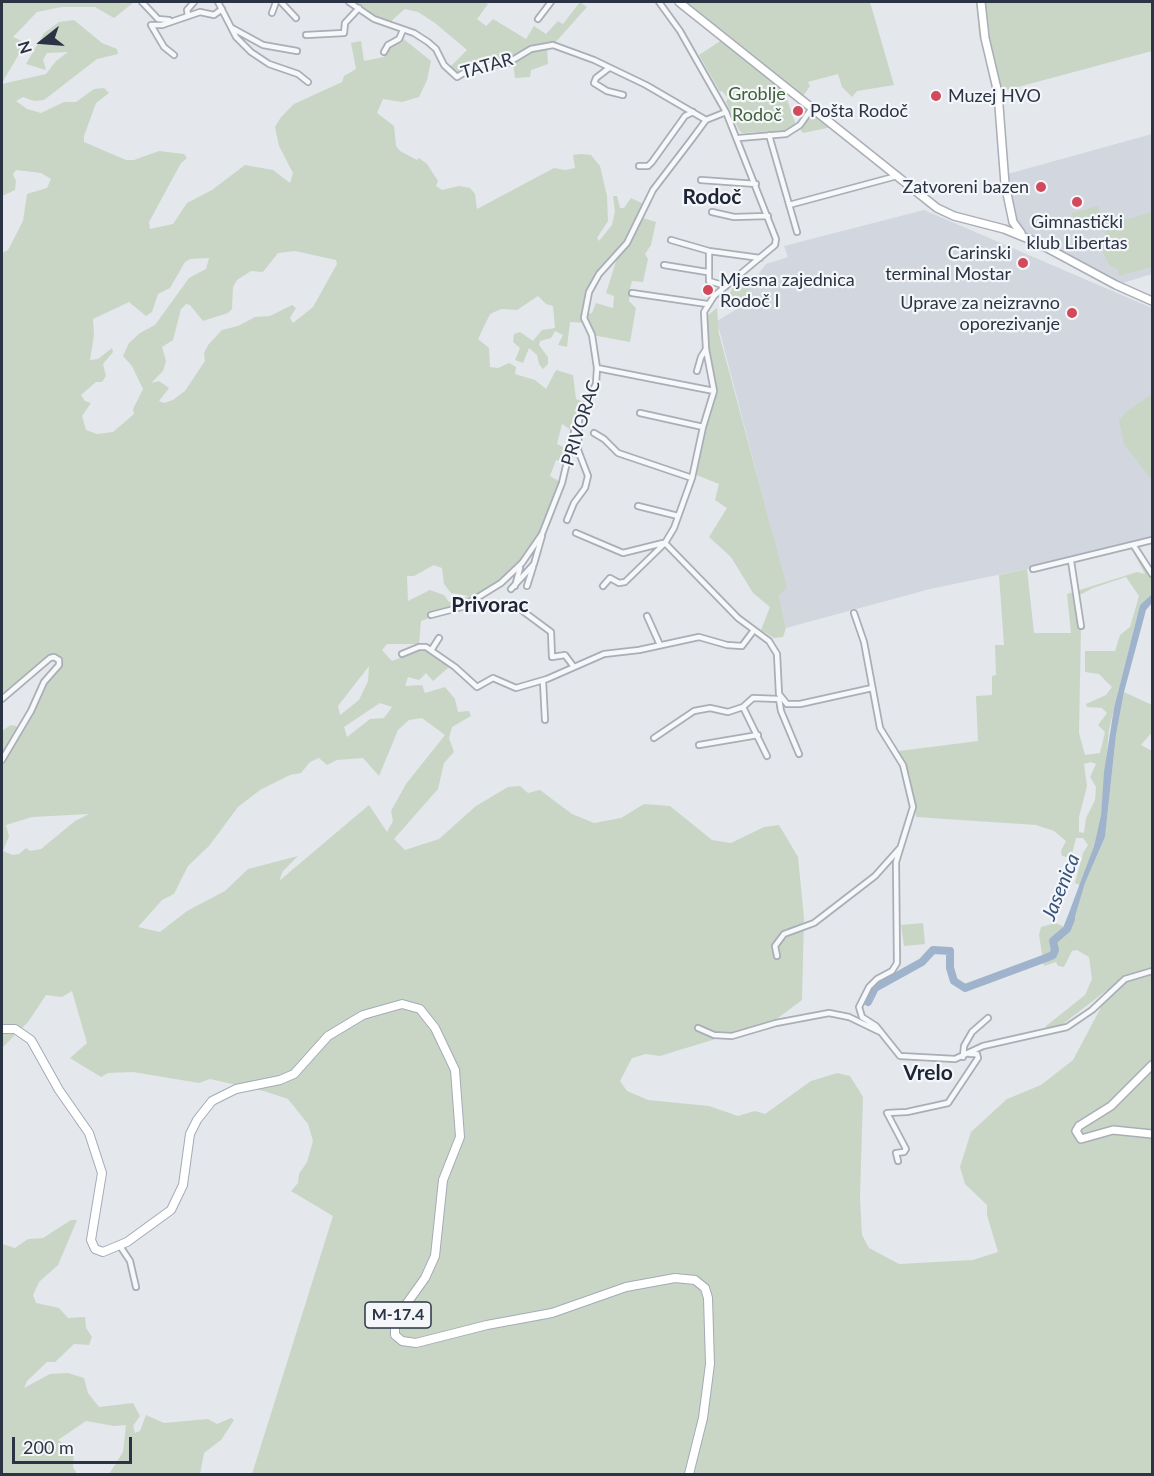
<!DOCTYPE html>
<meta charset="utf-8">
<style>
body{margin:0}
#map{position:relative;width:1154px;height:1476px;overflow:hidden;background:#e4e7ec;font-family:Lato,sans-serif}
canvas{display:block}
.frame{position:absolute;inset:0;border:3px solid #2b3445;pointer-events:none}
.north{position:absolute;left:12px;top:12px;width:60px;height:60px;-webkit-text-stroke:4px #f4f6f9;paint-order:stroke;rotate:253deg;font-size:16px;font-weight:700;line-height:24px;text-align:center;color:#2b3445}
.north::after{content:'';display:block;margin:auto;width:21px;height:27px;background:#2b3445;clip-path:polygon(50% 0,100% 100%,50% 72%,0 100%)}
.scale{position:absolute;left:12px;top:1437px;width:120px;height:27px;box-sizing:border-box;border:3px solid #2b3445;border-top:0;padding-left:8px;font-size:18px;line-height:21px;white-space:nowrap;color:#2b3445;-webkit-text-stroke:4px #f4f6f9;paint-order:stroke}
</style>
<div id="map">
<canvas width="1154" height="1476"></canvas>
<div class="frame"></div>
<div class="north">N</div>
<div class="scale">200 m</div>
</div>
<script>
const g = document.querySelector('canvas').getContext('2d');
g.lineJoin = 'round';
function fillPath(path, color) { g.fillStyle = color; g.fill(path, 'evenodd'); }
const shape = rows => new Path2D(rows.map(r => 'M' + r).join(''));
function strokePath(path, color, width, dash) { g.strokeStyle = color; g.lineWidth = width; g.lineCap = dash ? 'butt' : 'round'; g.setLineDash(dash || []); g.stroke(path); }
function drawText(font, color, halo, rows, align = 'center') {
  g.font = font + ' Lato,sans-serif'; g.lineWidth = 4.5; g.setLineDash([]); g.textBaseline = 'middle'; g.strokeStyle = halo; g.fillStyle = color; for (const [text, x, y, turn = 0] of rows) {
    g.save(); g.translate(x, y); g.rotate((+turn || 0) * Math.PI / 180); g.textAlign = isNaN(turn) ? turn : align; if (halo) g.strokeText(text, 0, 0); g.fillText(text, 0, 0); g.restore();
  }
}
fillPath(shape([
 [1152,134,1152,274,1116,285,1017,229,1004,175],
 [924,210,1152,308,1152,539,1099,554,930,589,786,628,779,596,786,586,717,321,742,306,753,282,766,264,788,257,784,246]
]), '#d2d6de');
fillPath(shape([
 [2,2,132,2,133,3,114,18,95,7,62,7,37,12,13,37,22,41,19,54,2,83],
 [353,2,484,2,488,4,477,19,486,26,493,19,526,39,534,26,546,34,558,21,563,24,580,2,587,7,553,45,547,46,548,64,531,70,530,77,515,78,513,61,484,64,457,77,448,69,467,50,435,23,418,12,405,9,389,23,380,21,352,3],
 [679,2,870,2,894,85,857,91,852,97,842,87,838,74,808,82,810,86,801,99],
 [976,2,1152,2,1152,51,992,94,990,72,979,35],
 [74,20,102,43,117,49,118,54,97,59,44,100,34,101,23,97,16,101,27,109,41,113,64,102,76,102,94,89,104,88,109,93,96,103,84,136,84,142,126,160,134,160,159,151,184,154,187,158,181,163,149,222,150,229,173,224,187,203,212,190,245,165,273,170,290,183,293,173,279,146,275,127,281,117,294,104,342,82,344,76,356,69,351,43,361,41,364,61,384,57,388,45,400,36,431,61,427,80,419,97,402,102,383,99,377,113,394,126,396,146,400,151,417,160,419,158,427,164,438,181,436,186,442,190,459,186,470,188,475,194,477,209,554,168,565,170,575,168,573,155,581,154,591,155,600,166,607,196,608,221,597,238,599,241,612,225,615,211,613,196,617,196,620,208,624,208,631,198,646,205,640,217,656,222,651,245,645,254,648,259,643,282,632,281,630,289,629,301,636,308,630,342,592,335,587,329,586,314,592,313,596,303,613,308,614,296,606,293,619,252,594,282,584,314,586,323,570,322,567,347,558,345,563,335,555,331,551,338,540,341,539,345,548,357,548,364,543,369,539,364,537,355,529,348,523,363,515,360,520,348,513,342,514,334,520,332,533,341,542,330,555,328,553,306,546,304,538,296,517,310,501,309,490,314,478,339,489,348,490,367,498,368,509,363,516,367,515,374,535,380,546,389,556,370,573,375,576,399,586,403,574,432,562,424,557,444,569,450,567,463,556,460,550,476,562,483,546,527,522,563,501,583,469,603,421,621,419,644,387,644,382,650,392,661,421,650,432,653,449,667,433,681,426,673,419,680,408,677,405,686,422,685,425,693,445,687,455,699,458,712,469,711,471,716,452,727,449,738,454,752,444,763,438,789,394,839,405,850,439,839,476,806,508,787,520,786,528,793,540,790,572,814,594,823,621,818,644,804,670,806,712,840,731,843,764,827,779,825,798,857,804,918,802,1000,774,1021,660,1056,646,1054,632,1058,620,1081,627,1091,648,1100,709,1106,738,1116,755,1111,765,1114,811,1081,837,1073,850,1076,863,1097,860,1198,862,1235,869,1248,899,1264,973,1260,998,1252,987,1215,987,1205,965,1184,960,1167,971,1132,1007,1099,1041,1085,1073,1060,1107,996,1107,990,1059,1027,1045,1030,1046,1026,1085,995,1092,979,1089,957,1077,950,1072,951,1064,967,1058,966,1056,962,1044,966,1039,935,1041,927,1055,923,1071,929,1085,883,1105,837,1116,735,1124,692,1152,705,1152,732,1141,745,1152,751,1152,1474,252,1474,333,1216,291,1191,298,1183,299,1174,307,1162,313,1141,308,1124,288,1099,264,1091,210,1079,199,1083,133,1072,108,1073,101,1077,70,1058,87,1043,72,991,62,997,46,995,28,1022,2,1048,2,731,11,725,16,726,20,732,41,687,59,662,54,657,50,658,2,699,2,253,8,250,23,221,27,194,47,188,51,179,41,173,16,170,13,174,16,181,15,190,2,196,2,84,46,74,56,61,68,52,47,53,43,60,46,70,26,64,44,33,59,22],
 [295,251,336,260,337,264,313,307,293,323,290,318,296,308,292,305,270,316,255,317,238,326,222,330,208,345,204,353,205,361,185,391,173,400,164,403,159,401,169,388,159,381,151,383,163,371,166,361,162,347,173,340,181,309,186,304,190,305,203,321,228,313,232,309,233,287,237,280,251,271,263,272,278,253],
 [209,258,206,269,189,278,155,325,140,333,129,343,123,356,132,366,143,389,133,409,134,414,113,432,97,434,86,430,82,416,91,403,85,401,81,395,96,382,102,382,106,376,103,364,113,352,112,348,98,359,90,360,94,335,93,319,129,302,146,316,152,312,158,294,170,288,185,262,190,259],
 [434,565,442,568,444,584,451,593,469,596,449,602,444,595,430,590,408,601,407,576,414,576],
 [369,666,368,681,359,700,340,715,338,706],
 [380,703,392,707,384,718,370,719,347,737,344,727],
 [422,718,445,735,406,784,391,811,393,821,387,832,369,805,279,881,283,871,298,856,248,869,225,891,187,911,160,932,138,927,162,900,174,894,188,866,209,846,238,807,260,790,290,775,301,773,310,762,319,758,327,765,337,760,363,758,379,776,398,730,409,720],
 [89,814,75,821,41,849,30,851,26,848,19,854,13,855,3,851,9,836,6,825,32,817],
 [722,40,784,91,796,125,792,130,742,133,739,130,726,102,728,98,722,91,720,92,699,55],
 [812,108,832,127,803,133,798,127],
 [1098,206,1102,222,1076,229,1072,213],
 [1152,212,1152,267,1118,276,1119,270,1110,266,1103,253,1106,231,1115,223],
 [738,277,752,284,742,306,727,299],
 [717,308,719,334,787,587,779,596,786,628,783,637,774,638,761,630,770,607,753,593,731,557,709,537,727,508,715,500,719,484,694,474,715,395,704,318],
 [1152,394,1152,480,1124,444,1119,420,1126,412],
 [1130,546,1134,546,1152,574,1152,594,1140,605,1114,708,1109,730,1101,815,1094,846,1080,885,1075,883,1083,853,1088,845,1083,838,1076,838,1071,858,1067,857,1062,856,1061,851,1066,841,1054,831,1036,825,916,817,910,776,899,751,978,741,976,696,992,695,992,676,996,675,995,645,1004,645,999,575,1027,569,1034,633,1071,633,1067,594,1137,572,1145,574],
 [1126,577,1139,596,1130,627,1120,635,1115,651,1085,651,1085,672,1099,674,1112,687,1106,695,1086,704,1087,707,1102,708,1107,713,1098,725,1105,732,1100,753,1085,755,1079,733,1081,626,1076,597,1093,588],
 [1091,762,1096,764,1090,777,1096,787,1095,800,1086,818,1084,833,1079,832,1079,817,1087,786,1084,764],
 [923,923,925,944,904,946,901,925],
 [71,1220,77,1220,58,1265,39,1282,33,1295,36,1303,59,1308,68,1318,85,1317,86,1328,92,1337,89,1345,74,1344,55,1362,47,1362,27,1381,24,1388,50,1374,68,1373,84,1378,88,1393,99,1407,133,1403,140,1416,133,1426,135,1433,140,1431,146,1415,164,1423,208,1419,217,1424,231,1418,234,1420,221,1440,204,1453,200,1474,109,1474,123,1452,126,1425,114,1426,86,1421,58,1440,74,1451,73,1467,77,1474,2,1474,2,1244,15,1248,28,1239,43,1238]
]), '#c9d6c5');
fillPath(shape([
 [1152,594,1152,603,1146,610,1124,692,1116,735,1105,837,1085,883,1071,930,1064,926,1094,846,1101,815,1104,772,1114,708,1140,605]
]), '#9fb4cc');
strokePath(shape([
 [868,1002,875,988,922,962,933,950,950,951,950,968,954,981,965,988,1046,958,1053,955,1055,950,1053,941,1067,929,1071,919]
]), '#9fb4cc', 8);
const street = shape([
 [142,2,158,19,169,20],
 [218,2,236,37,251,52,269,64,298,74,308,82],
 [281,2,296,18],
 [349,2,374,19,414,33,428,42,436,49,444,65,457,77,477,65,506,64,531,49,553,45,594,60,646,85,706,120],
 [272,13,276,2],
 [188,15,187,10,194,2],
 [538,19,551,2],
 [232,28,263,45,297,51],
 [306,35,344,33,345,23,359,8],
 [384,52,388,45,399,39,403,30],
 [174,55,164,47,151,25,162,25,200,12,214,15,222,9],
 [609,68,596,78,594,83,607,91,623,95],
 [769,135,797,232],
 [739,138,786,134,800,125,812,108],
 [639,166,648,166,652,162,685,116,693,112],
 [701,180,756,184],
 [789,205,897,176],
 [712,212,734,217,768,216],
 [671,240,709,251,760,258],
 [709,251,709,281,726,286],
 [664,265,707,272],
 [632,293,707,304],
 [597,368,714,391],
 [697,371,701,357,706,349],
 [640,413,703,427],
 [594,433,604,439,618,453,692,478],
 [638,506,678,516],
 [567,520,574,503,585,488,588,476,578,450,579,422],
 [576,533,623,553,663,543],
 [665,543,738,618,769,641,777,654,779,694,787,704,800,704,872,688],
 [1134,546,1152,574],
 [1071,561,1081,626],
 [1033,569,1152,540],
 [515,586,520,568],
 [527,586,533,567],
 [603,586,610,578,619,583,625,582,665,543,674,528,692,478,703,427,714,391,706,349,704,312,714,296,775,245,776,239,726,112,680,31,659,2],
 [511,589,534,564,542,536],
 [520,609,551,632,552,657,565,655,574,667],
 [854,613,864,642,880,728,903,765,913,807,896,862,897,963,892,971,877,979,869,987,859,1007,862,1017,876,1026,900,1056,955,1059,983,1046,1067,1027,1092,1010,1125,979,1152,971],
 [431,615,462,607,501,583,522,563,542,534,562,483,575,428,596,384,597,368,592,335,584,318,589,292,599,274,627,243,653,190,692,139,706,120,726,112],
 [647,616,660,645],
 [432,649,439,638],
 [402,654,419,647,426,647,455,667,477,687,493,678,516,688,547,679,604,654,639,650,699,637,727,645,742,646,754,630],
 [543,681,545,720],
 [781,698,779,699,781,711,799,754],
 [2,699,50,658,54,657,59,660,59,665,44,682,31,711,2,760],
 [654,738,694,711,710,708,728,712,743,707],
 [699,745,758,735],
 [767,756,743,707,753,698,779,699],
 [777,956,775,946,784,934,814,923,875,876,900,848],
 [698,1028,714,1035,732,1036,776,1023,829,1013,849,1017,880,1032],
 [963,1057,964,1046,972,1032,988,1018],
 [898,1161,896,1153,904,1152,906,1149,887,1113,907,1112,948,1103,978,1058,977,1054,970,1054],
 [120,1246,130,1261,136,1287]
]);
const secondary = shape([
 [679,2,937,208,954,216,1004,229,1036,242,1116,285,1152,301],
 [981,2,985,38,998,93,1005,184,1013,222,1021,233],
 [1152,1065,1111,1106,1079,1126,1076,1131,1081,1139,1113,1130,1152,1134]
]);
const primary = shape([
 [2,1029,15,1029,31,1040,59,1090,89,1133,102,1173,91,1240,95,1249,103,1252,127,1242,171,1210,183,1185,190,1134,197,1120,212,1101,236,1089,280,1080,294,1074,328,1036,363,1015,402,1004,420,1009,435,1028,455,1070,460,1137,443,1180,435,1256,425,1278,395,1320,395,1335,402,1341,416,1343,487,1325,552,1313,626,1287,675,1278,695,1280,705,1288,708,1298,710,1364,703,1418,689,1474]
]);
strokePath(street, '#a9aeb7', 8);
strokePath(secondary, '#a9aeb7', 10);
strokePath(primary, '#a3abb8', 10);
strokePath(street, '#f7f8fa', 4.5);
strokePath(secondary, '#fff', 7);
strokePath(primary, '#fff', 8);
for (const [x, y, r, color] of [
 [936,96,6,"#d1495b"],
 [798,111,6,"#d1495b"],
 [1041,187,6,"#d1495b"],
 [1077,202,6,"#d1495b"],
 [1023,263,6,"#d1495b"],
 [708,290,6,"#d1495b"],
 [1072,313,6,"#d1495b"]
]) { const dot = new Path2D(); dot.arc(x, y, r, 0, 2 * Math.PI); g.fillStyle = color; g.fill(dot); strokePath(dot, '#f4f6f9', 2); }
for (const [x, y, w] of [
 [398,1315,66]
]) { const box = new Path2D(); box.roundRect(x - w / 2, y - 13, w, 26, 4.5); g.fillStyle = '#f4f6f9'; g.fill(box); strokePath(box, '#2b3445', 1.5); }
drawText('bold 16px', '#2b3445', null, [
 ["M-17.4",398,1315]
]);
drawText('18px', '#2b3445', '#f4f6f9', [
 ["TATAR",487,66,-16],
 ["PRIVORAC",581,423,-72]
]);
drawText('18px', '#3f6138', '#f4f6f9', [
 ["Groblje",757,94],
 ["Rodoč",757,115]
]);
drawText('18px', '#2b3445', '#f4f6f9', [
 ["Muzej HVO",948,96],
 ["Pošta Rodoč",810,111],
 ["Zatvoreni bazen",1029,187,"right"],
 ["Gimnastički",1077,222,"center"],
 ["klub Libertas",1077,243,"center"],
 ["Carinski",1011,253,"right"],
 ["terminal Mostar",1011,274,"right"],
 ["Mjesna zajednica",720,280],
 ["Rodoč I",720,301],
 ["Uprave za neizravno",1060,303,"right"],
 ["oporezivanje",1060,324,"right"]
], 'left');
drawText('italic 20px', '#34527a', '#f4f6f9', [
 ["Jasenica",1061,887,-68]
]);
drawText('bold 21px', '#1d2536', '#f4f6f9', [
 ["Rodoč",712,197],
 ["Privorac",490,605],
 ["Vrelo",928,1073]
]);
</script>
